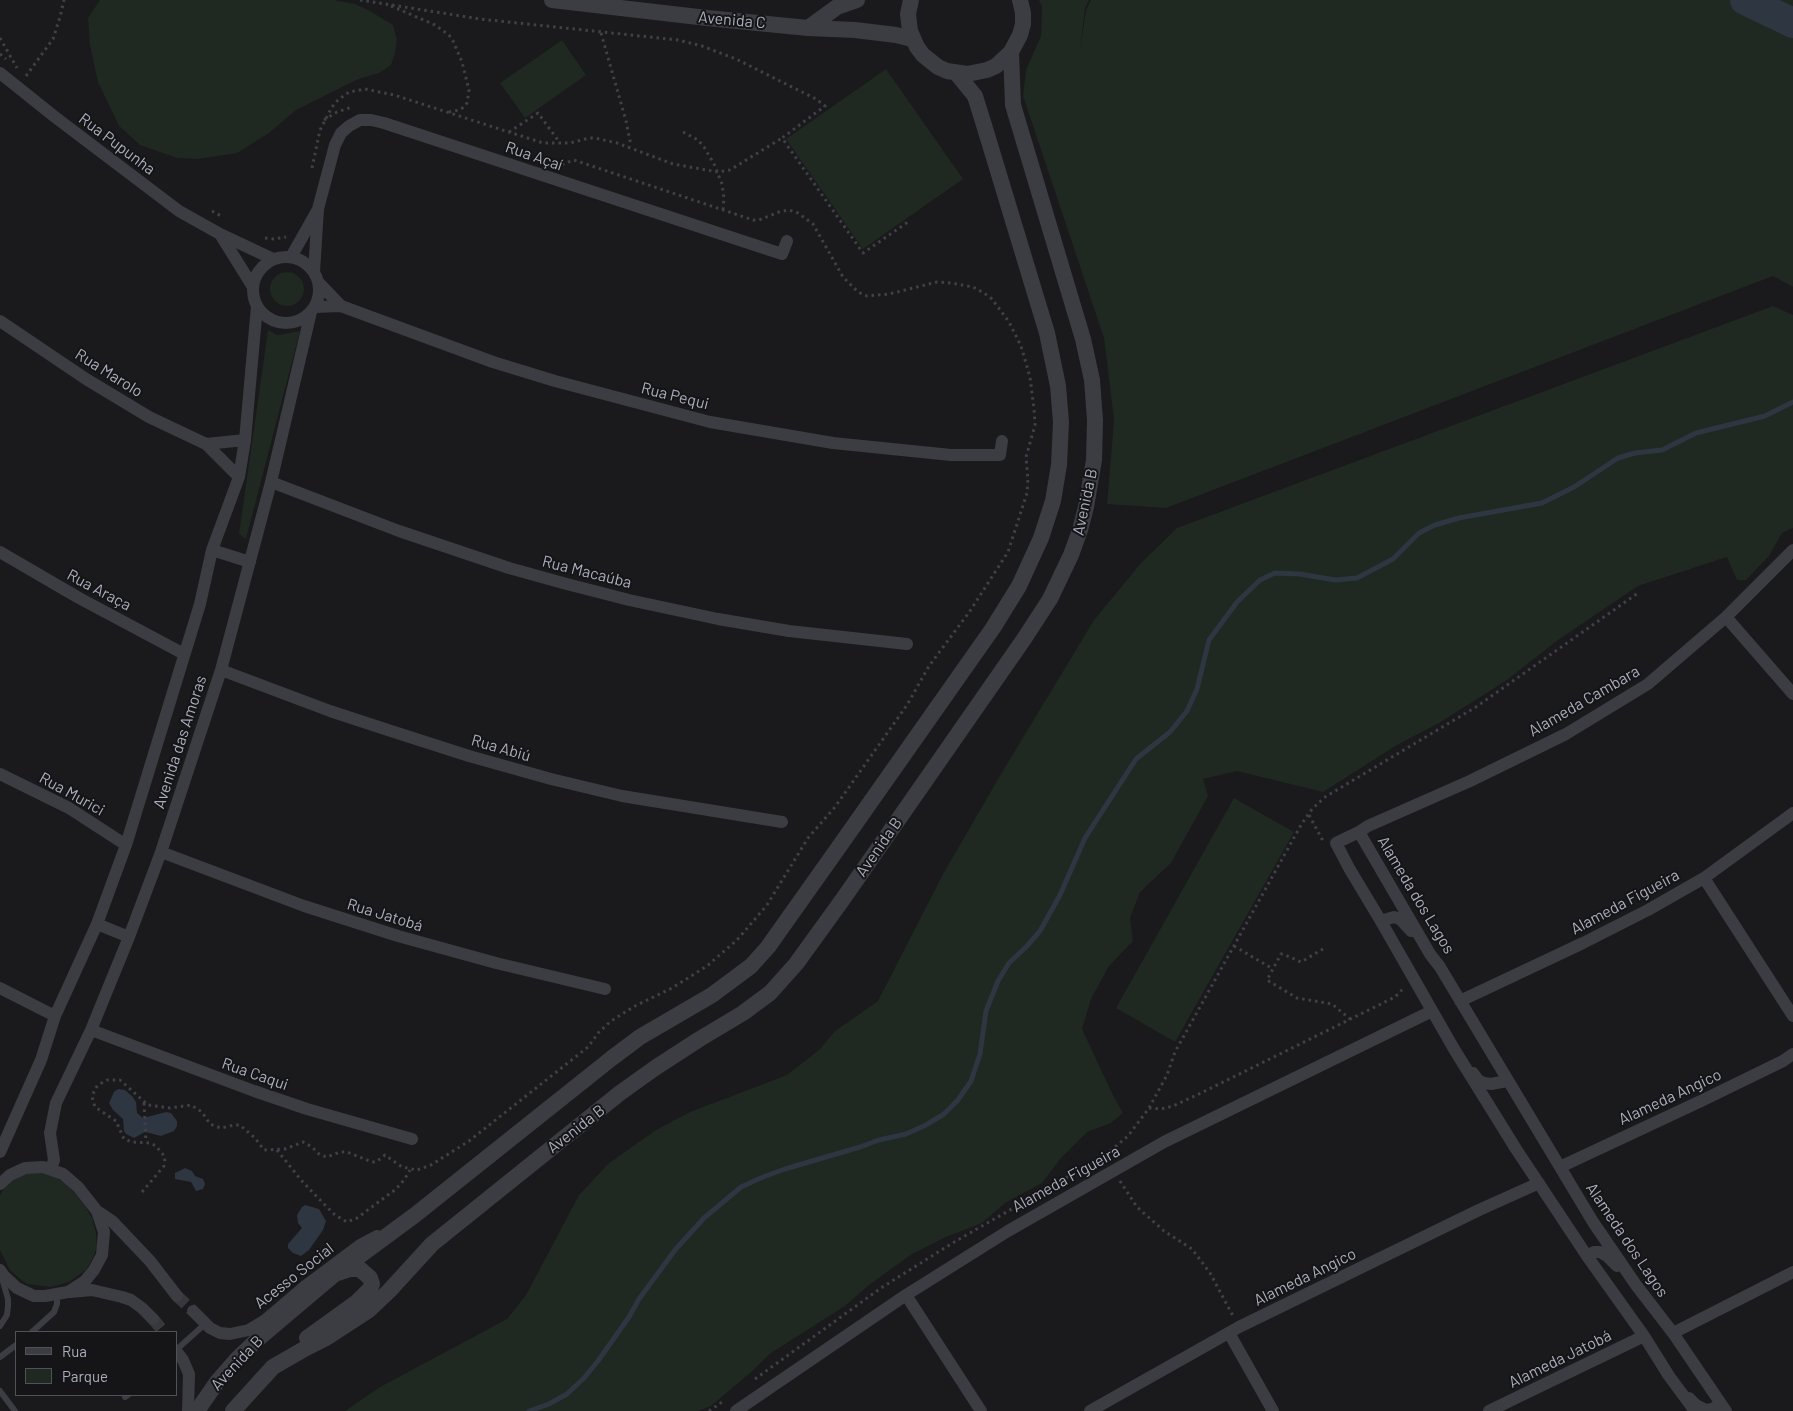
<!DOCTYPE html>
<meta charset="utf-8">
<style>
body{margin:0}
#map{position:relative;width:1793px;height:1411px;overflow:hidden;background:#1a191c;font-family:Barlow,sans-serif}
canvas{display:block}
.legend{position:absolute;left:15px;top:1331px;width:162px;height:65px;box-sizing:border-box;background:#151417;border:1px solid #515259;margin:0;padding:6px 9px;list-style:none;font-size:15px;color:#abaebc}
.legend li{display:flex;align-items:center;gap:10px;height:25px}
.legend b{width:25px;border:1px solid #515259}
</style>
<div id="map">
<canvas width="1793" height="1411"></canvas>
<ul class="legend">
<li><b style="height:6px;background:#3c3c43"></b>Rua</li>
<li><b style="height:14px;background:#1f2821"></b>Parque</li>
</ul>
</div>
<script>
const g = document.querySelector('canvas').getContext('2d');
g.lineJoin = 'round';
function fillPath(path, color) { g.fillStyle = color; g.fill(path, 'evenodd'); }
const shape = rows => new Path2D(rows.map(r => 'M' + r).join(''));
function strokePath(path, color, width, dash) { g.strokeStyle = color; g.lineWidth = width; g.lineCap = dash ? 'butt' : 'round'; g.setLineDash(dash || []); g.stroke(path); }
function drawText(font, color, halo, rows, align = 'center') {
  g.font = font + ' Barlow,sans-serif'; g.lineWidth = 4; g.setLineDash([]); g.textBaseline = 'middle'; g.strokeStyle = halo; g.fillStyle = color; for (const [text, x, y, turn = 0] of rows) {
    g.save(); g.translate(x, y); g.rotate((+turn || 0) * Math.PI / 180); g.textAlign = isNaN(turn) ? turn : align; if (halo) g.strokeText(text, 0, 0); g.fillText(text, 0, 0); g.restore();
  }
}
fillPath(shape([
 [100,0,334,0,355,4,370,11,393,25,397,40,395,53,391,65,381,72,356,80,296,110,269,133,237,153,198,159,177,158,140,145,119,126,98,82,90,45,88,18],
 [1039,0,1089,0,1085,8,1080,51,1086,10,1091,0,1793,0,1793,287,1773,276,1166,508,1107,504,1114,420,1104,338,1023,96,1026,70,1041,36,1042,7],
 [562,40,586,75,525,118,500,83],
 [886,69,963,179,863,249,786,139],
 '270 289a17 17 0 1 1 34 0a17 17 0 1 1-34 0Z',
 [1773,306,1793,315,1793,528,1782,533,1769,556,1746,580,1737,580,1727,557,1638,586,1558,640,1507,680,1439,723,1397,745,1323,792,1237,771,1203,779,1208,796,1171,863,1140,892,1130,918,1133,941,1109,966,1091,999,1082,1029,1112,1093,1123,1113,1111,1123,1087,1132,1060,1159,1042,1183,1005,1203,982,1223,946,1237,912,1254,869,1285,845,1306,771,1353,749,1374,711,1406,698,1411,345,1411,380,1387,507,1319,526,1295,579,1195,609,1163,656,1130,690,1112,787,1075,820,1049,835,1031,878,1001,943,874,1001,774,1094,620,1141,563,1177,528],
 [268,330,277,335,300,331,246,539,239,534],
 [1234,798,1294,832,1175,1042,1116,1008],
 [37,1172,51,1176,63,1181,73,1191,85,1206,92,1218,96,1233,97,1247,92,1260,86,1270,69,1282,50,1287,27,1284,19,1278,10,1270,0,1250,0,1195,5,1187,15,1179,25,1174]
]), '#1f2821');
fillPath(shape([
 [118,1089,125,1090,132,1096,136,1102,137,1113,143,1118,166,1112,171,1113,177,1121,177,1126,174,1131,161,1136,145,1132,134,1138,126,1134,124,1131,123,1119,113,1110,109,1103,114,1092],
 [185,1168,192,1171,195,1176,203,1179,205,1184,203,1189,196,1191,191,1182,175,1179,175,1173],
 [305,1205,319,1209,326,1221,323,1230,309,1250,301,1256,293,1253,288,1248,288,1244,302,1228,298,1223,297,1215,302,1207]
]), '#2e3641');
strokePath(shape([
 [529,1411,549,1404,567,1394,584,1378,598,1361,629,1317,639,1299,675,1250,704,1218,741,1187,763,1177,785,1169,860,1147,879,1140,906,1134,926,1125,944,1114,958,1100,971,1081,980,1054,986,1011,998,981,1009,963,1027,946,1040,931,1060,895,1085,838,1136,759,1170,732,1187,711,1197,689,1209,640,1237,602,1260,580,1275,573,1300,574,1335,580,1357,578,1393,559,1419,533,1435,525,1459,518,1542,503,1574,487,1618,458,1635,453,1662,450,1696,433,1765,416,1793,402]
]), '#2e3641', 5);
strokePath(shape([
 [1745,0,1793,23]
]), '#2e3641', 30);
strokePath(shape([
 [177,1296,193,1311],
 [153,1319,164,1332]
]), '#37373c', 12, [12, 6]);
strokePath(shape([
 [360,0,480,19,678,40,702,46,736,59,816,99,825,106,782,138,863,253,908,222],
 [391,6,435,25,449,35,453,41,462,62,469,90,467,103,464,107,459,110,449,112],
 [601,33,626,121,630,141,629,147],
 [0,38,17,68],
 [0,54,6,59],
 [26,76,53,39,60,17,64,0],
 [324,120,337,112,352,107],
 [509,132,538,113,560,143],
 [683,132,698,140,704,147,714,164,722,184,724,198,723,210],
 [312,168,320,130,332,107,338,100,349,92,365,89,394,95,543,143,570,143,589,138,595,138,617,143,673,164,718,172,730,170,782,138],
 [212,211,223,217],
 [265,238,273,239,286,237],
 [1309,815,1323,841],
 [1234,946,1273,969],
 [1323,949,1301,962,1283,954,1281,954,1267,980,1297,998,1332,1004,1350,1019],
 [144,1103,146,1142],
 [1149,1108,1161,1109,1173,1106,1197,1095,1395,997,1401,991,1402,987],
 [277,1150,301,1180,319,1199,335,1215,347,1222,357,1218,396,1189,404,1180,410,1170],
 [1120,1181,1137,1207,1164,1231,1192,1249,1210,1273,1233,1316],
 [142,1192,164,1166,165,1157,156,1146,150,1143,132,1142,124,1139,116,1121,95,1107,92,1097,95,1089,98,1085,107,1080,120,1080,148,1105,170,1108,191,1105,202,1112,210,1124,215,1126,221,1128,234,1125,240,1125,255,1138,264,1150,285,1149,303,1142,312,1147,320,1155,327,1157,340,1152,347,1152,372,1162,376,1162,385,1155,402,1167,417,1170,431,1165,469,1141,588,1047,599,1032,611,1021,635,1006,672,988,707,966,737,940,767,905,808,838,835,807,907,705,929,666,970,611,1008,552,1027,493,1028,480,1026,457,1035,425,1034,409,1030,377,1021,346,1009,322,992,299,984,293,973,287,951,283,937,282,889,294,867,296,858,292,843,277,813,224,798,213,789,210,779,212,759,220,753,220,574,160,560,165],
 [755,1379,881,1288,951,1244,1088,1165,1109,1152,1128,1136,1149,1108,1167,1075,1175,1052,1301,825,1312,809,1325,797,1476,707,1638,593],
 [709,1411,725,1400]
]), '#404148', 3, [2.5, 4]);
strokePath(shape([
 [0,1326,7,1315,8,1306,8,1299,2,1278],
 [32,1332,54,1312,57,1304,57,1295],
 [176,1350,205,1324],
 [0,1357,16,1345],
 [0,1391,15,1411],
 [125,1397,128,1395]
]), '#3c3c43', 6);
strokePath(shape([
 [0,73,55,117,179,211,220,234,273,259],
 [220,234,253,287],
 '253 290a33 33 0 1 1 66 0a33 33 0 1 1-66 0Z',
 [291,257,317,211],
 [314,272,318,209,335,145,341,133,349,126,360,120,371,120,384,123,782,254,787,241],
 [318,282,341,306],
 [315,307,341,306,493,362,555,381,710,422,833,443,951,455,1000,455,1002,441],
 [0,321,86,379,149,417,206,444,239,477],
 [206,444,245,440],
 [271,482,399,531,509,568,563,583,629,600,718,619,789,631,907,644],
 [212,550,250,562],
 [0,552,79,598,184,654],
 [1726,617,1793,694],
 [221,670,330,711,391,731,469,756,551,779,622,796,782,822],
 [0,774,69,808,126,845],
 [1359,832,1368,826,1470,781,1566,734,1648,684,1726,617,1793,550],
 [161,852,304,906,398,936,496,963,605,989],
 [1704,878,1793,1016],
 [1382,923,1387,919,1394,917,1400,919,1411,931],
 [97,924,129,937],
 [0,988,55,1016],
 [1460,1001,1583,943,1648,910,1704,878,1793,813],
 [91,1030,254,1091,307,1109,412,1139],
 [1473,1073,1478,1080,1484,1083,1491,1084,1507,1081],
 [0,1152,41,1060,55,1016,97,924,126,845,200,604,212,550,239,477,245,440,257,306],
 [1560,1167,1701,1101,1783,1061,1793,1054],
 [51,1169,54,1160,50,1133,56,1103,91,1030,129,937,161,852,221,670,271,482,311,312],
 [0,1184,10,1175,25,1168,43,1167,63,1174,78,1187,97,1211,104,1232,102,1255,94,1270,85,1281,68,1292,45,1296,34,1296,17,1288,4,1276,0,1270],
 [97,1211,112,1221,150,1261,177,1296],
 [1587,1256,1594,1252,1600,1252,1607,1256,1617,1266],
 [70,1292,92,1290,122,1297,131,1300,142,1308,153,1319],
 [906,1295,981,1411],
 [193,1311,210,1328,220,1333,230,1334,249,1330,264,1321,304,1287,360,1245,377,1236],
 [1229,1333,1273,1411],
 [1673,1333,1793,1272],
 [176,1351,183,1360,189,1374,188,1411],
 [1689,1398,1696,1405,1706,1410,1712,1409,1721,1404],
 [736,1411,906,1295,1008,1231,1164,1142,1432,1011],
 [1090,1411,1239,1327,1479,1210,1539,1183],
 [1489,1411,1644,1336],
 [1695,1411,1669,1376,1644,1336,1587,1256,1516,1149,1454,1049,1382,923,1349,868,1336,843,1359,832,1430,954,1440,967,1593,1222,1636,1285,1673,1333,1726,1411]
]), '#3c3c43', 12);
strokePath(shape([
 [552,0,707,18,808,28,855,30,896,35,912,39],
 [911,0,908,14,910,31,917,47,923,55,938,67,947,71,967,74,987,70,996,66,1011,52,1020,35,1023,24,1023,13,1020,0],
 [808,28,837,7,857,0],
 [307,1338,357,1302,370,1289,372,1284,370,1278,360,1269,350,1269,338,1273],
 [197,1411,217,1382,237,1359,258,1339,335,1274,415,1215,612,1058,640,1037,712,995,751,966,768,947,841,844,993,628,1019,586,1041,538,1053,501,1059,465,1061,422,1058,386,1047,333,984,125,975,96,957,74],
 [233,1411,273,1367,306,1348,326,1338,369,1310,389,1291,432,1244,620,1093,655,1068,698,1040,743,1013,770,993,796,964,843,899,1024,639,1050,599,1071,555,1080,530,1086,507,1094,460,1095,420,1092,380,1083,339,1013,105,1011,52]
]), '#3c3c43', 16);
drawText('16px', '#abaebc', '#151417', [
 ["Avenida C",732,20,5],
 ["Rua Pupunha",117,144,37],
 ["Rua Açaí",534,156,19],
 ["Rua Marolo",109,373,32],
 ["Rua Pequi",675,396,14],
 ["Avenida B",1085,502,-78],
 ["Rua Macaúba",587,572,14],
 ["Rua Araça",99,590,28],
 ["Alameda Cambara",1584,701,-30],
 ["Avenida das Amoras",180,742,-72],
 ["Rua Abiú",501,748,16],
 ["Rua Murici",72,794,29],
 ["Avenida B",879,847,-55],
 ["Alameda dos Lagos",1416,895,59],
 ["Alameda Figueira",1625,902,-28],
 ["Rua Jatobá",385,915,17],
 ["Rua Caqui",255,1074,19],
 ["Alameda Angico",1670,1097,-25],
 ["Avenida B",576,1129,-38],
 ["Alameda Figueira",1066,1179,-29],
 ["Alameda dos Lagos",1627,1240,56],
 ["Acesso Social",294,1276,-38],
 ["Alameda Angico",1305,1277,-26],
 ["Alameda Jatobá",1560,1359,-26],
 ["Avenida B",237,1363,-47]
]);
</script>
